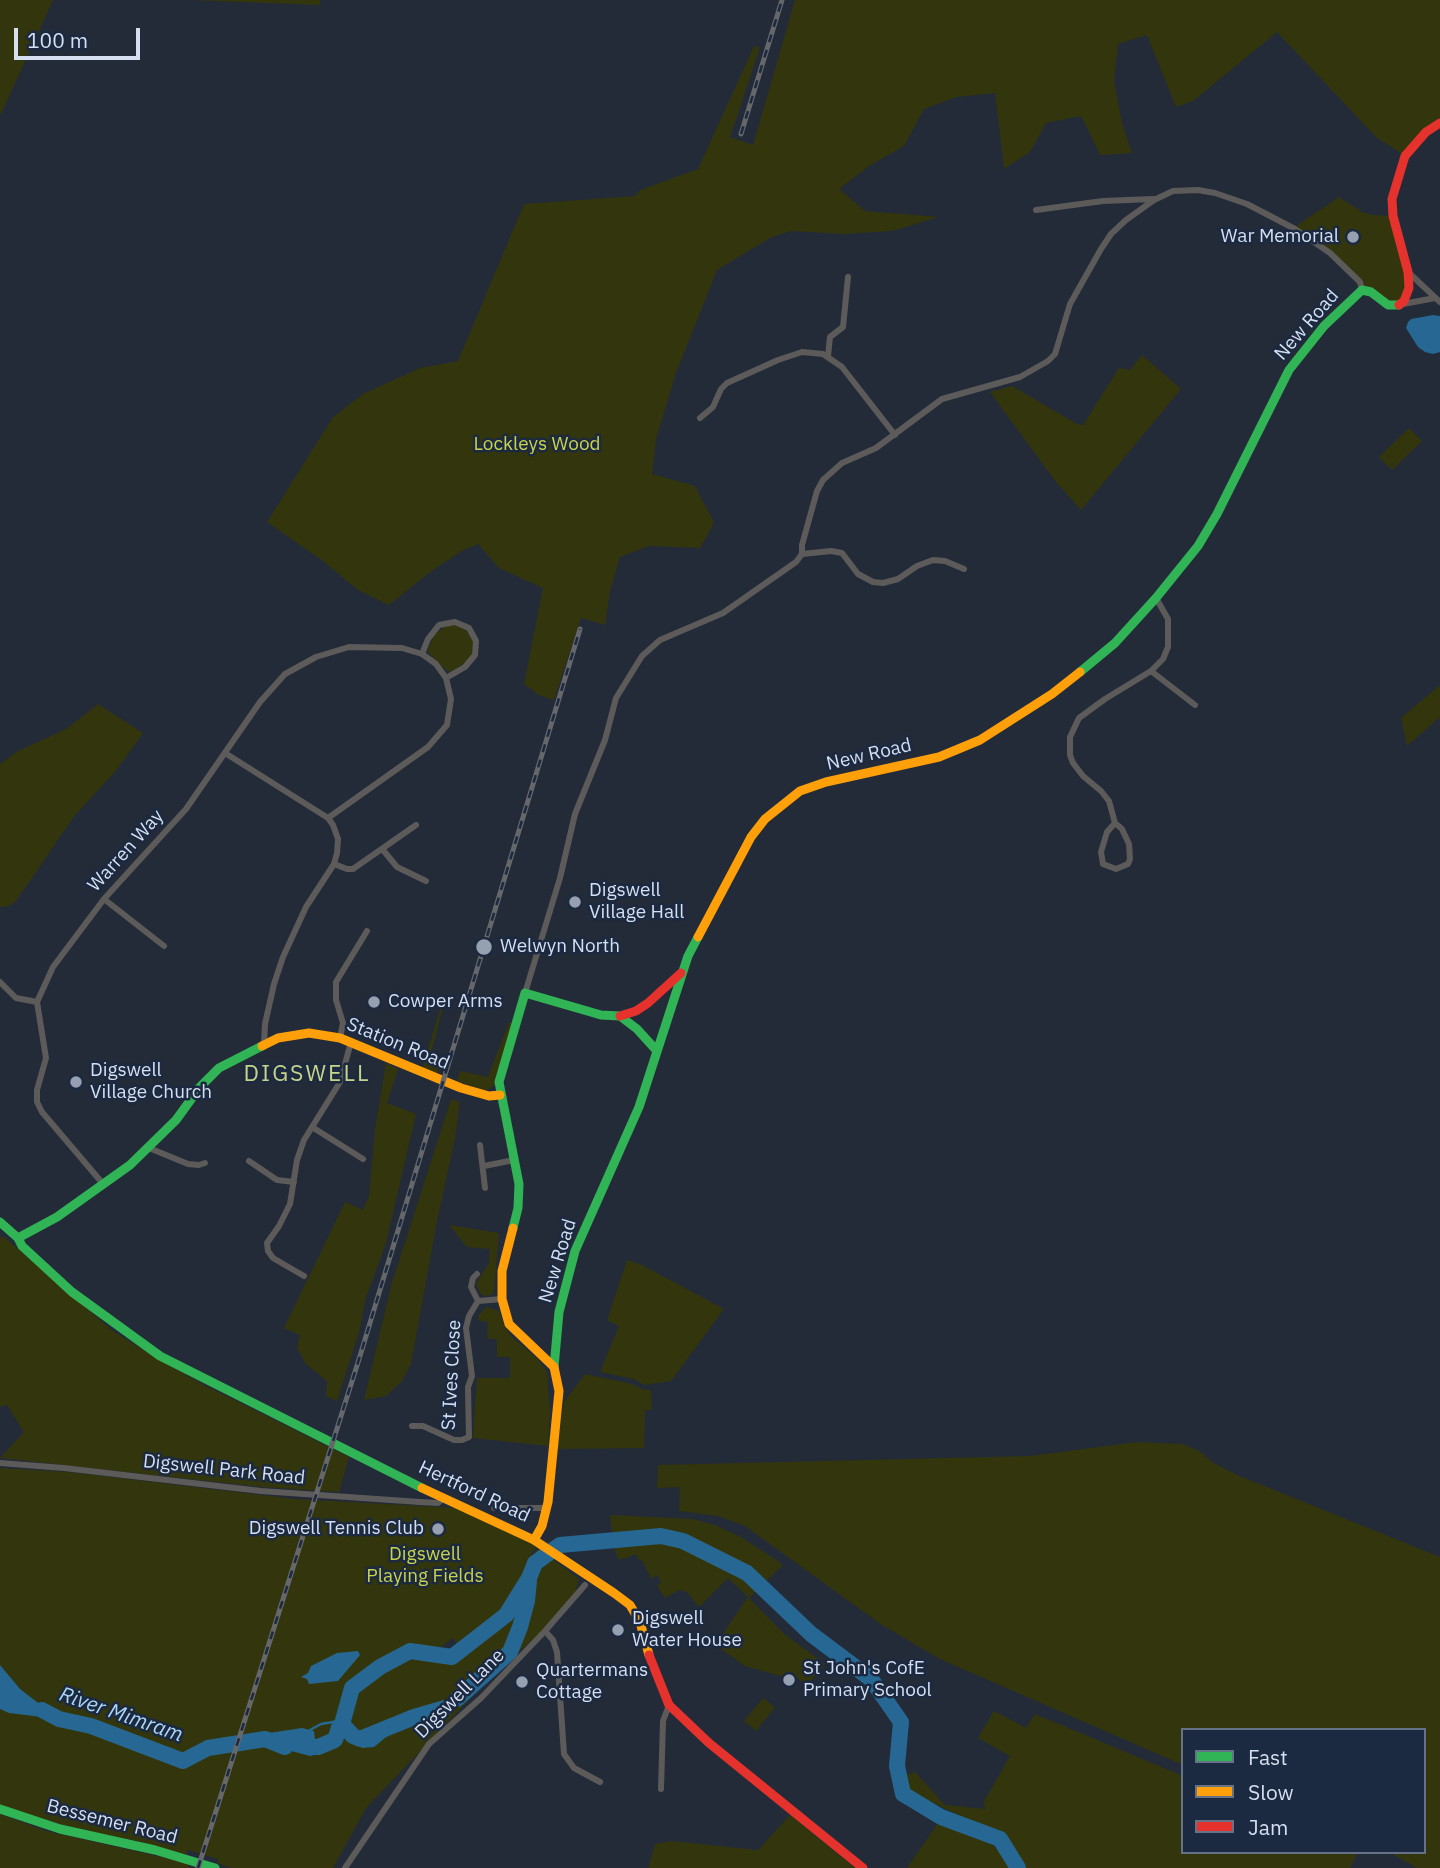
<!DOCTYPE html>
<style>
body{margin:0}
#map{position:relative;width:1440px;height:1868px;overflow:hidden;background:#232b39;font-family:"IBM Plex Sans",sans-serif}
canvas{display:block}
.legend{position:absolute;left:1181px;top:1728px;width:245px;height:126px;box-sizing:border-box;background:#1b2941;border:2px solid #667287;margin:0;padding:9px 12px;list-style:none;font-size:21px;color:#d6dff0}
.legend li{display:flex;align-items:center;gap:14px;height:35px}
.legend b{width:35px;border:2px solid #667287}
.scale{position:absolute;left:14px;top:28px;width:126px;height:32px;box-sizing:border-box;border:4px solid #d6dff0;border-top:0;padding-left:9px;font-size:21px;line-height:24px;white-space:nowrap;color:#d6dff0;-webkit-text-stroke:5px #1b2941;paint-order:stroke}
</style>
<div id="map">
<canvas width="1440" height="1868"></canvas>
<ul class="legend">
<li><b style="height:9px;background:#30b455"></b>Fast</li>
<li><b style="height:9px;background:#ff9f0a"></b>Slow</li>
<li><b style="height:9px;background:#e5322d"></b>Jam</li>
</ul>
<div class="scale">100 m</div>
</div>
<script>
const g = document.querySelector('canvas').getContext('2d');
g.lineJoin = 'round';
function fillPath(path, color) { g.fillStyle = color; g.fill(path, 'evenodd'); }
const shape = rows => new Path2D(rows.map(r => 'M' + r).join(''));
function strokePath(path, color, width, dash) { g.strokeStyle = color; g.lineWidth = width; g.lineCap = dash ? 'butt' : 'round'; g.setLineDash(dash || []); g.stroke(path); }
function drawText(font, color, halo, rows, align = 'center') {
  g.font = font + ' "IBM Plex Sans",sans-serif'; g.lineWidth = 5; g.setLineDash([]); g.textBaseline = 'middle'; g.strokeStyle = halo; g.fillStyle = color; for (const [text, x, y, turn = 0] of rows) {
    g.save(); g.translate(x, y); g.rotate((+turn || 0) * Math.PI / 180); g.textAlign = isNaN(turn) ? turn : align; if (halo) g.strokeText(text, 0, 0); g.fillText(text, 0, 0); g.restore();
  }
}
fillPath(shape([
 [0,0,53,0,0,116],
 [190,0,320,0,320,5],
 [795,0,1440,0,1440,123,1405,156,1376,137,1277,32,1193,101,1176,107,1147,35,1118,44,1114,81,1122,123,1132,153,1100,155,1081,116,1046,123,1030,152,1004,169,995,93,956,97,924,109,904,146,869,166,839,189,865,211,939,217,892,231,842,234,791,231,770,238,717,270,676,373,656,439,652,474,695,486,714,523,700,548,649,546,620,557,610,591,605,625,581,618,554,700,539,695,524,684,543,588,499,568,478,544,462,551,430,572,389,605,358,590,323,561,267,522,333,417,363,394,420,368,458,361,524,204,635,196,640,190,698,169,754,46,760,47,730,137,753,145],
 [1339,197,1362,212,1373,215,1393,216,1409,288,1396,306,1371,292,1347,268,1295,229,1299,224],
 [1142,355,1181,389,1081,510,1056,482,990,392,1012,386,1077,424,1083,425,1119,368,1130,370],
 [1409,428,1422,441,1392,470,1379,457],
 [447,625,455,625,466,630,473,641,472,653,469,660,451,672,446,670,427,651,435,634],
 [1440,685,1440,717,1407,746,1401,718],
 [98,704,143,733,115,772,75,815,16,901,9,906,0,907,0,764,18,751,66,729],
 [444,996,446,997,429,1060,440,1065,437,1075,422,1069],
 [509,1022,512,1023,494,1085,486,1091,457,1081,460,1071,488,1077],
 [386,1063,398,1069,387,1103,416,1114,386,1243,365,1300,360,1329,337,1401,326,1396,327,1381,306,1364,297,1348,300,1335,284,1328,345,1202,363,1210,369,1196,375,1129],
 [451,1099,460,1102,455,1138,436,1226,411,1364,402,1381,386,1396,364,1400,391,1286],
 [449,1225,499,1233,494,1291,492,1295,484,1296,479,1291,476,1283,489,1263,490,1249,467,1247],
 [3,1236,113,1331,159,1360,206,1386,349,1457,339,1492,262,1487,0,1458,24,1432,7,1405,0,1407,0,1238],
 [627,1260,642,1265,724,1309,671,1381,644,1385,634,1379,600,1372,619,1326,607,1320],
 [486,1307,499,1311,506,1329,514,1339,537,1358,547,1372,550,1414,548,1446,473,1438,477,1378,510,1378,510,1357,497,1357,497,1339,487,1339,488,1322,479,1321,478,1316],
 [585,1374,632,1384,642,1389,651,1390,652,1410,645,1410,644,1448,557,1449,564,1402],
 [1137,1442,1183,1444,1201,1452,1212,1462,1237,1475,1440,1557,1440,1868,1417,1868,1389,1852,1424,1852,1424,1730,1183,1730,1183,1765,940,1659,882,1625,745,1526,718,1516,679,1511,680,1487,657,1488,658,1465,1030,1456],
 [0,1468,68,1472,295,1499,458,1508,536,1546,525,1565,538,1548,579,1579,575,1592,542,1631,487,1681,366,1808,333,1868,232,1868,217,1863,218,1859,188,1850,186,1855,137,1841,83,1831,0,1806],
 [453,1638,462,1652,453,1658,430,1655],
 [610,1515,693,1519,715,1525,739,1536,775,1559,783,1565,749,1598,783,1633,825,1664,810,1682,806,1680,804,1683,789,1672,784,1677,745,1666,715,1645,748,1597,728,1578,699,1607,687,1592,679,1590,665,1598,657,1586,661,1582,657,1575,651,1579,642,1560,640,1561,635,1554,627,1558,618,1559,613,1544],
 [763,1698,775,1707,756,1731,744,1721],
 [994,1711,1026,1728,1035,1714,1183,1776,1183,1852,1358,1852,1350,1868,1022,1868,1004,1836,907,1791,904,1776,915,1772,945,1805,986,1809,983,1803,1010,1756,978,1738],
 [0,1814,46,1831,188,1863,189,1868,0,1868],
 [790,1815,855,1868,648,1868,655,1844,671,1841,758,1850],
 [940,1820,989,1843,1004,1854,1013,1868,907,1868]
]), '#33360c');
fillPath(shape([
 [1433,315,1440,316,1440,352,1433,354,1425,352,1418,347,1406,328,1408,322,1411,319],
 [358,1651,360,1655,338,1681,309,1684,307,1679,301,1677,308,1673,311,1666,337,1653],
 [0,1665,20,1689,59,1719,9,1713,0,1709],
 [388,1724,385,1738,374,1747,362,1748,352,1739,353,1736,358,1737],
 [302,1728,314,1731,315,1739,327,1741,336,1739,334,1743,322,1753,310,1756,269,1745,269,1733]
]), '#266893');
strokePath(shape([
 [310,1730,321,1724,339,1721,342,1724]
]), '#266893', 2.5);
strokePath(shape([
 [457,1699,510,1652,520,1627,527,1601,529,1581],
 [42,1710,59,1719,91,1726,183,1761,208,1748,265,1739,285,1747],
 [342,1724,353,1736,360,1739,414,1717,445,1708],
 [318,1747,335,1740,339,1727,342,1724,352,1688,380,1667,410,1651,452,1657,506,1615,529,1578,535,1563,560,1545,661,1536,683,1541,747,1573,811,1634,871,1679,901,1722,897,1766,903,1794,941,1817,1000,1839,1018,1868]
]), '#266893', 16);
strokePath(shape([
 [1036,210,1103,201,1153,199],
 [1408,272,1440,302],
 [1403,304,1435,298],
 [828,356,830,337,843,327,848,277],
 [700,418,713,407,721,389,727,383,778,360,802,352,823,354,842,367,895,435],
 [802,554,831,551,842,553,858,574,873,582,883,583,898,579,917,566,933,560,945,561,964,569],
 [422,654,428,639,439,625,455,622,469,628,476,641,475,655,465,667,446,678],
 [1151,671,1195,705],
 [225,753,328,818,333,825,338,839,337,853,334,864,306,907,283,957,274,984,265,1024,264,1044],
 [1115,823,1107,832,1101,852,1103,864,1116,869,1128,864,1130,859,1129,844,1122,829,1115,823,1109,801,1101,791,1083,776,1073,763,1070,755,1070,737,1079,718,1105,699,1151,671,1163,659,1168,647,1168,619,1156,598],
 [383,850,397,867,426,881],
 [334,864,347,869,353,869,416,825],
 [104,899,164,946],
 [0,982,16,998,37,1002],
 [525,993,560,878,575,814,605,740,616,698,642,656,660,640,723,613,796,562,802,554,802,545,817,491,823,480,842,463,876,448,942,399,1020,377,1048,361,1055,354,1070,304,1101,249,1111,234,1126,220,1154,200,1173,191,1198,190,1215,193,1247,204,1295,229,1330,253,1360,282,1362,290],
 [340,1038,343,1023,336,1000,336,982,367,931],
 [312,1127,363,1159],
 [480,1145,485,1188],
 [149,1148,188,1164,199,1165,205,1163],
 [249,1161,277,1180,294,1182],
 [484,1166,514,1160],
 [104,1185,42,1112,37,1102,37,1090,46,1058,37,1002,53,967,104,899,186,809,260,702,285,674,316,657,349,647,402,648,422,654,436,664,446,678,451,699,447,725,428,747,328,818],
 [304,1276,273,1258,268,1251,267,1243,279,1226,290,1204,297,1160,304,1140,340,1082,351,1042],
 [478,1301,502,1299],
 [412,1426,423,1426,454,1440,462,1440,469,1437,468,1387,472,1376,466,1328,469,1316,478,1301,471,1287,473,1278,477,1274],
 [0,1463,64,1468,261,1491,420,1502,438,1503,444,1498],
 [494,1508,547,1508],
 [545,1631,553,1640,557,1652,564,1754,574,1768,600,1782],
 [661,1789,663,1721,669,1705],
 [345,1868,429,1744,481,1698,545,1631,585,1585]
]), '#5c5b5a', 6);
strokePath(shape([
 [1080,672,1115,643,1156,598,1198,546,1217,514,1289,370,1324,326,1362,290,1371,292,1388,305,1399,305],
 [0,1222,18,1238,22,1246,72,1292,160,1356,422,1488],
 [513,1228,518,1208,519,1184,499,1082,525,993,601,1015,620,1016,637,1029,657,1051],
 [18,1238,57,1217,130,1165,176,1120,200,1087,219,1068,262,1046],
 [554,1367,559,1312,575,1251,639,1107,688,956,698,937],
 [0,1809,60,1829,155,1850,215,1868]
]), '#30b455', 9);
strokePath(shape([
 [698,937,751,837,765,819,800,791,826,782,939,757,980,740,1052,694,1080,672],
 [262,1046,278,1038,309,1033,340,1038,461,1088,489,1096,500,1095],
 [513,1228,502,1271,502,1299,509,1324,554,1367,559,1391,548,1502,542,1526,534,1540],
 [422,1488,534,1540,614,1593,630,1605,640,1622,649,1655]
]), '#ff9f0a', 9);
strokePath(shape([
 [1399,305,1404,301,1409,288,1408,272,1393,216,1392,199,1405,156,1426,132,1440,123],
 [620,1016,636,1011,648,1003,681,973],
 [649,1655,669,1705,709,1743,863,1868]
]), '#e5322d', 9);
const rail = shape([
 [741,134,782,0],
 [198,1868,360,1356,580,629]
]);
strokePath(rail, '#65676b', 5);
strokePath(rail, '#1b2941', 2.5, [8]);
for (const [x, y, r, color] of [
 [1353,237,7,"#97a0b0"],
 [575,902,7,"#97a0b0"],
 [484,947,9,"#97a0b0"],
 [374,1002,7,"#97a0b0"],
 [76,1082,7,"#97a0b0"],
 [438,1529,7,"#97a0b0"],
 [618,1630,7,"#97a0b0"],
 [789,1680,7,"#97a0b0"],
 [522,1682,7,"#97a0b0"]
]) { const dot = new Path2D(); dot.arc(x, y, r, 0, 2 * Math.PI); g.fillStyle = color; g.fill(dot); strokePath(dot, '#1b2941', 2.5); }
drawText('19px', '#d6dff0', '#1b2941', [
 ["War Memorial",1339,237,"right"],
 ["Digswell",589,891],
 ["Village Hall",589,913],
 ["Welwyn North",500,947],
 ["Cowper Arms",388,1002],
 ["Digswell",90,1071],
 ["Village Church",90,1093],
 ["Digswell Tennis Club",424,1529,"right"],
 ["Digswell",632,1619],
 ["Water House",632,1641],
 ["St John's CofE",803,1669],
 ["Primary School",803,1691],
 ["Quartermans",536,1671],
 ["Cottage",536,1693]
], 'left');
drawText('19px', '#d6dff0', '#1b2941', [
 ["New Road",1307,325,-49],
 ["New Road",869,755,-13],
 ["Warren Way",126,851,-48],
 ["Station Road",398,1044,22],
 ["New Road",558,1261,-73],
 ["St Ives Close",452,1375,-87],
 ["Digswell Park Road",224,1470,6],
 ["Hertford Road",474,1492,25],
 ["Digswell Lane",460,1694,-45],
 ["Bessemer Road",112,1822,14]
]);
drawText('19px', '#c8d24c', '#1b2941', [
 ["Lockleys Wood",537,445],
 ["Digswell",425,1555],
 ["Playing Fields",425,1577]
]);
drawText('italic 21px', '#acd7f6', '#1b2941', [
 ["River Mimram",121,1715,19]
]);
g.letterSpacing = '2px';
drawText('23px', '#c7d487', '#1b2941', [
 ["DIGSWELL",307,1074]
]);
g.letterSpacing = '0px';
</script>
